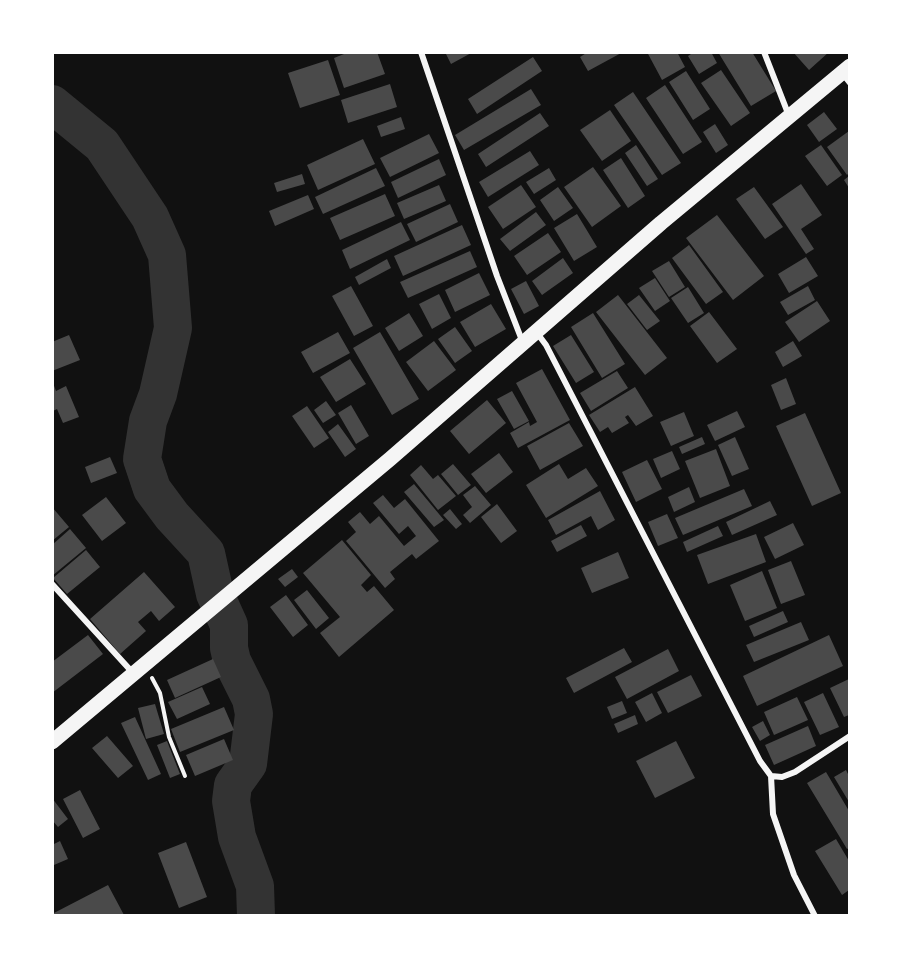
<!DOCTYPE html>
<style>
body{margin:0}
#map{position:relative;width:902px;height:968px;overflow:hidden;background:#111;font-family:Raleway,sans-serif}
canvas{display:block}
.frame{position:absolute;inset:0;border:54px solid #fff;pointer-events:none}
</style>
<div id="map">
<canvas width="902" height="968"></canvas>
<div class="frame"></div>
</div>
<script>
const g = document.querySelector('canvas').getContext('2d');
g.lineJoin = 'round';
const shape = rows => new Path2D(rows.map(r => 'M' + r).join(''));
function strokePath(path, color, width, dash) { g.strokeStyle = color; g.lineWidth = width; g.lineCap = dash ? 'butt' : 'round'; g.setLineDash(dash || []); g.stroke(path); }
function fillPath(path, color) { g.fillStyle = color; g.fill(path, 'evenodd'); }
strokePath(shape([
 [52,104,102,145,150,217,167,255,173,328,158,394,148,421,142,459,152,489,172,516,206,553,215,594,229,625,229,648,232,661,251,699,254,714,248,764,233,785,231,801,237,837,255,886,256,916]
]), '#333', 38);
fillPath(shape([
 [349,52,377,52,385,74,344,88,334,58],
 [445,52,473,52,451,64],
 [588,52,623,52,588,71,580,57],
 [647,52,677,52,685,67,662,80],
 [694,52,711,52,717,63,699,74,688,56],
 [718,52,752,52,776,91,751,106],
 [793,52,829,52,809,70],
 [533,57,542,71,477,114,468,99],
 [328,60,340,95,300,108,288,73],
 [721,70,750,113,731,126,701,83],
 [686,71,710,109,693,120,669,82],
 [390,84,397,107,348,123,341,100],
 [665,85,702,142,683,154,646,98],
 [531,89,541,105,464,150,455,135],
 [633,92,681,163,662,175,614,105],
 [610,110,631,141,602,161,580,130],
 [824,112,837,129,819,142,807,125],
 [540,113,549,126,486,167,478,154],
 [401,117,405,129,381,137,377,126],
 [715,124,728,145,716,153,703,132],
 [849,131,849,173,847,175,827,147],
 [429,134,439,153,390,177,380,158],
 [363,139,375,164,318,190,307,165],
 [636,145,658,179,647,186,625,153],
 [821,145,842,175,827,186,805,156],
 [530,151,539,165,488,197,479,182],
 [621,158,645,196,628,208,603,170],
 [439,159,446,175,398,198,391,182],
 [593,167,621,206,592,227,564,187],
 [376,168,385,186,323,214,315,197],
 [549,168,556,180,534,194,526,182],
 [302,174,305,184,277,192,274,183],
 [849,176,849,188,844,180],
 [801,184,822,215,801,229,814,249,806,254,772,204],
 [439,185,446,201,404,219,397,203],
 [521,185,536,207,503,229,488,207],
 [558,187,573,208,554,221,540,200],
 [754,187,783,227,765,239,736,199],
 [385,194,395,216,340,240,330,218],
 [308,195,314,209,275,226,269,211],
 [450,204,458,222,416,242,407,224],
 [536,212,546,225,510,251,500,239],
 [577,214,597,247,574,261,554,228],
 [717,215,764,276,733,300,686,238],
 [401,222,410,240,350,269,342,250],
 [462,225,471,245,403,276,394,256],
 [548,233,561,252,527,275,514,256],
 [689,245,723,292,706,304,672,258],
 [470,251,477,267,408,298,400,282],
 [806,257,818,276,789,293,778,274],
 [563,258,573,273,542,295,532,281],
 [387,259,391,268,359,285,355,277],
 [669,261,685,287,669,297,652,271],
 [479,273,490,295,455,312,445,290],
 [655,278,670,301,655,311,639,288],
 [526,281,539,306,524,314,511,289],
 [351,286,373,326,354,336,332,296],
 [808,286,815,300,788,315,780,302],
 [688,287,704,313,688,323,671,298],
 [439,294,451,318,432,329,419,304],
 [618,295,667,358,645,375,596,312],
 [639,295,660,321,647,330,627,304],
 [817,301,830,321,799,342,785,322],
 [491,304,506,329,475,347,460,322],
 [709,312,737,349,717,363,690,326],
 [409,313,423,336,399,351,385,328],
 [593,313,625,364,602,378,571,327],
 [455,327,472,351,455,363,438,339],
 [338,332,350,353,313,373,301,352],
 [380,332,419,399,392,415,353,348],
 [69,335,80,360,52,371,52,342],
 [571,335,594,372,576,383,553,346],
 [434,341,456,370,428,391,406,362],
 [793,341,802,356,783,367,775,352],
 [350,359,366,384,336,402,320,377],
 [542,369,570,420,518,448,510,433,529,422,530,426,537,422,516,383],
 [617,371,628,388,591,411,580,393],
 [786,378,796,404,781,410,771,385],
 [53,383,56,391,66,386,79,417,63,423,57,409,53,411],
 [635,387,653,416,636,426,628,415,625,417,629,423,612,433,608,427,600,432,589,415],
 [512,391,529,421,514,429,497,399],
 [487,400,506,423,469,454,450,431],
 [326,401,336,415,323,423,314,410],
 [351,405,369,436,356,444,338,413],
 [307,406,329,438,314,448,292,416],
 [737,411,745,427,715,441,707,425],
 [684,412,694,436,671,446,660,422],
 [805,413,841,493,812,506,776,426],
 [569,423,583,446,540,470,527,446],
 [338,424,356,449,345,457,328,432],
 [702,437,705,444,682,454,679,447],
 [735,437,749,469,732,476,718,445],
 [716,449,730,486,700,498,685,461],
 [672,451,680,469,661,478,653,459],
 [499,453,513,472,486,493,471,474],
 [110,457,117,473,91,483,85,467],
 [647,460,662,489,636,502,622,472],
 [453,464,471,485,458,495,441,474],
 [559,464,568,479,586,468,598,486,546,518,526,485],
 [421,465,433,479,438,475,456,496,438,510,410,475],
 [414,484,444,520,434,527,404,492],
 [475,486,491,505,470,523,463,515,472,507,463,495],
 [689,487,695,502,674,512,668,497],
 [744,489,752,506,683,535,675,518],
 [600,491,615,520,598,530,591,516,556,535,548,520],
 [383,495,394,508,405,499,439,541,416,559,412,554,390,572,395,579,385,588,346,541,356,532,348,522,360,512,370,524,379,516,404,546,416,536,408,526,399,534,373,503],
 [106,497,126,523,102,541,82,515],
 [770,501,777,515,732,535,726,522],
 [497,504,517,531,501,543,481,517],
 [52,507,69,527,52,541],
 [450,509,462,524,456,529,443,515],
 [667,514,678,538,658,546,648,522],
 [793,523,804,545,775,559,764,537],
 [581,525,587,536,557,552,551,541],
 [718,526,723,536,687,552,683,542],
 [70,529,86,548,52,576,52,545],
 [756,534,766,562,708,584,697,555],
 [342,540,371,575,361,585,367,592,374,586,394,610,339,657,320,633,340,617,303,573],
 [86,550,100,567,67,594,53,578],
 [618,552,629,578,592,593,581,568],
 [791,561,805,595,781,604,768,570],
 [292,569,298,577,285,587,278,579],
 [762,571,777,608,745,621,730,585],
 [144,572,175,607,159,621,151,611,138,622,146,631,120,654,90,619],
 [307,590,329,618,316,629,294,600],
 [286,595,308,625,293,637,270,607],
 [783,611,788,622,754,637,749,626],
 [801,622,809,640,754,662,746,645],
 [88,635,103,654,52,693,52,662],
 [829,635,843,666,757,706,743,676],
 [624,648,632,662,574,693,566,678],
 [668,649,679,671,627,699,615,677],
 [213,659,221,677,175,698,167,680],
 [691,675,702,696,668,713,657,692],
 [849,679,849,715,844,717,830,688],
 [202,687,210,704,177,719,168,702],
 [652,693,662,713,646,722,635,702],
 [823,693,839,727,820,735,804,702],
 [797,697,808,720,774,735,764,712],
 [622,701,627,713,612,719,607,707],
 [155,704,164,734,146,739,138,708],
 [224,707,234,730,180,752,171,729],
 [635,715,638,724,618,733,614,724],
 [135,717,161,774,148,780,121,723],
 [763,721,770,735,760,741,752,727],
 [808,726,816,746,774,765,765,745],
 [107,736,133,766,118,778,92,748],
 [224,739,233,760,195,776,186,755],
 [167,741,180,774,170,778,157,745],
 [676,741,695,778,655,798,636,761],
 [846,770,849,776,849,802,834,777],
 [826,772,849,811,849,848,847,849,807,783],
 [80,790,100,829,83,838,63,799],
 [52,798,68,819,58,827,52,820],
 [836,839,849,861,849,890,842,895,815,851],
 [60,841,68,859,54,865,52,845],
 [186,842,207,897,179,908,158,853],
 [108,885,124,915,52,915,52,914]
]), '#4a4a4a');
strokePath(shape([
 [152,678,160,693,169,737,185,776]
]), '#f5f5f5', 4);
strokePath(shape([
 [421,52,497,276,523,343],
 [764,52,789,116],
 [842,73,850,83],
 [537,333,546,345,760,761,771,776,773,814,794,875,815,916],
 [52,584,133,673],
 [771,776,782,777,795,772,850,736]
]), '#f5f5f5', 6);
strokePath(shape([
 [52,742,390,459,661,223,850,66]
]), '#f5f5f5', 15);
</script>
